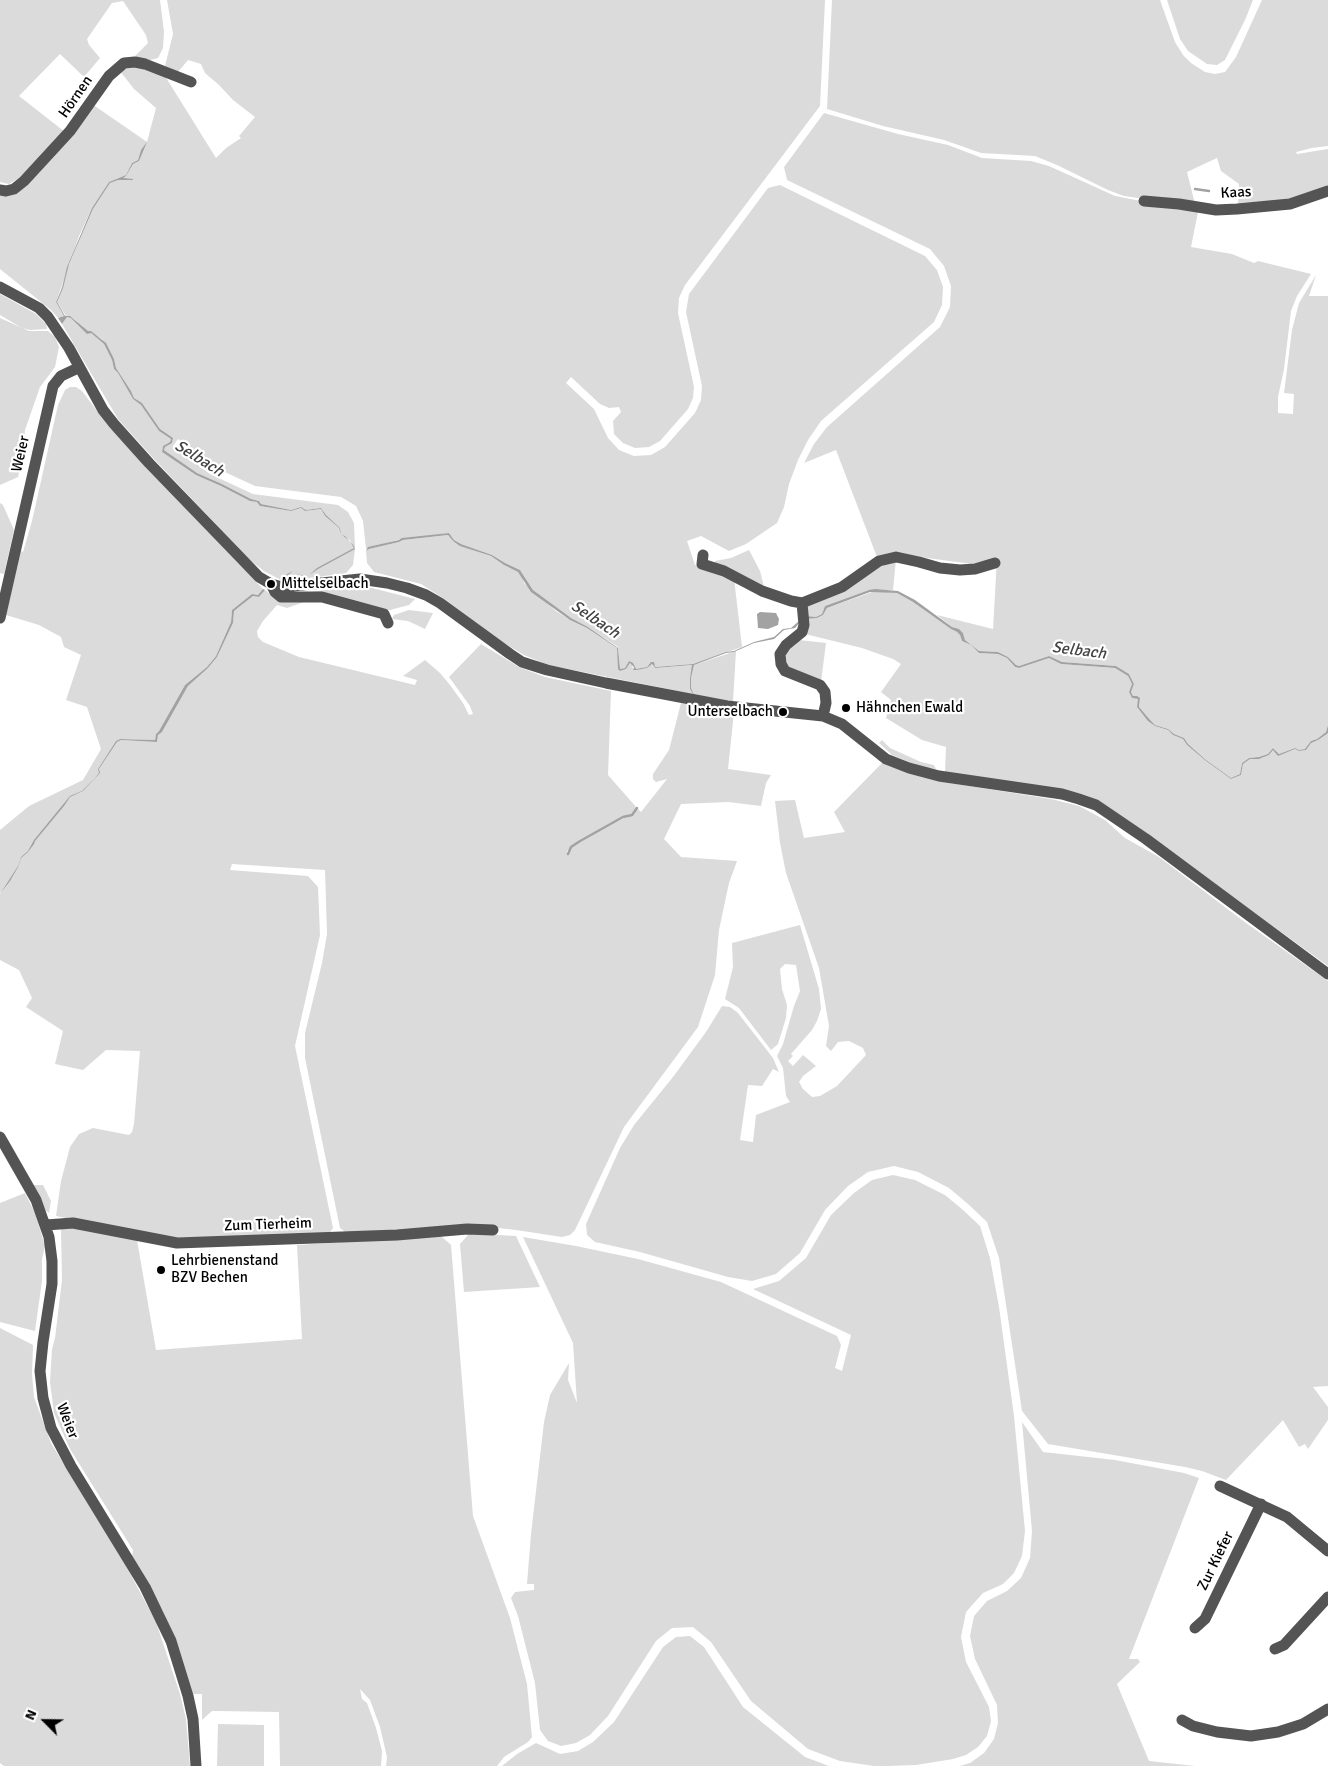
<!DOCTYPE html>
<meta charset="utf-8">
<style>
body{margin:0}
#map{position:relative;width:1328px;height:1766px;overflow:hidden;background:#fff;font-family:Signika,sans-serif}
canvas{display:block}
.north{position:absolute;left:20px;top:1696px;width:50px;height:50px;-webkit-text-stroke:4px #fff;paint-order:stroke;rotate:293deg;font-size:14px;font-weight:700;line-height:20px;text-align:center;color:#000}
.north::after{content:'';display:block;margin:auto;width:18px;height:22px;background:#000;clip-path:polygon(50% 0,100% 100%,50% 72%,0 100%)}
</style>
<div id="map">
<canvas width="1328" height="1766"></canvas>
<div class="north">N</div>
</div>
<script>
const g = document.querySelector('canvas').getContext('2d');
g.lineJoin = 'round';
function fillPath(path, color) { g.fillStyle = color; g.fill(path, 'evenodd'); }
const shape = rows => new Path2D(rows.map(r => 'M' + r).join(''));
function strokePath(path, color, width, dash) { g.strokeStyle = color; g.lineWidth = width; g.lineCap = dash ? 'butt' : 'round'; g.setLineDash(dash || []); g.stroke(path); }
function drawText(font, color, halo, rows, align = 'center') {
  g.font = font + ' Signika,sans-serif'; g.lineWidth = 4.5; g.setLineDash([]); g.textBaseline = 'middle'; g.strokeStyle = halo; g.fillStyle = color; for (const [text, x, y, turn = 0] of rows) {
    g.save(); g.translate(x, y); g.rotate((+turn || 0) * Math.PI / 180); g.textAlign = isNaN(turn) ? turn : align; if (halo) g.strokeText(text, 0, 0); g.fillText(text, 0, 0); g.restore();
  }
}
fillPath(shape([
 [0,0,160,0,164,32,163,48,158,58,146,61,135,56,148,43,146,35,123,1,112,3,87,39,89,45,100,58,84,77,60,54,19,96,65,132,19,178,9,184,0,182],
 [167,0,825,0,820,106,685,285,679,298,678,313,694,387,693,398,688,409,660,441,649,447,635,448,623,443,614,434,613,421,621,412,619,407,609,408,600,404,571,377,566,383,594,409,608,438,619,450,634,456,651,455,665,447,695,413,701,400,702,386,686,312,689,294,768,188,780,185,925,256,937,270,943,287,942,305,934,322,821,421,808,440,798,460,789,484,784,507,777,523,746,544,729,551,701,536,687,541,695,565,734,578,742,647,693,664,655,667,651,662,647,667,636,669,629,661,625,668,620,669,618,647,588,627,571,618,557,609,533,590,520,570,505,563,492,555,461,544,454,540,449,533,397,540,366,549,363,521,356,506,341,497,255,486,214,467,178,439,173,446,210,474,253,494,338,505,348,512,354,523,355,548,350,540,345,536,354,546,354,548,351,550,355,549,353,565,346,573,296,580,281,580,264,571,251,561,153,458,118,419,62,324,67,317,72,318,87,333,91,333,104,344,112,360,114,369,118,373,133,399,141,405,159,431,171,439,170,442,163,446,162,452,196,475,221,486,250,501,258,502,260,506,291,511,301,508,305,511,321,509,325,516,338,527,339,531,339,527,326,515,321,508,306,510,301,507,291,510,261,504,259,501,251,499,222,484,197,473,164,450,165,447,172,443,173,438,160,429,142,403,134,398,131,391,116,368,114,359,102,339,91,332,88,332,73,318,66,316,57,302,59,296,69,264,93,209,110,183,126,176,133,164,139,161,142,151,141,150,138,160,132,163,126,175,109,182,92,208,79,236,56,302,64,316,58,318,51,310,0,269,0,194,3,195,92,104,147,142,156,108,134,89,120,71,128,66,137,66,165,76,216,158,226,148,241,138,239,136,255,117,233,100,219,85,205,73,201,64,188,60,178,72,165,66,173,34],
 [832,0,1160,0,1175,42,1183,55,1191,63,1205,72,1215,74,1225,72,1236,57,1262,0,1328,0,1328,146,1312,148,1296,152,1297,154,1328,149,1328,188,1288,200,1238,203,1239,184,1221,171,1217,158,1187,172,1195,204,1145,199,1124,196,1108,190,1057,165,1035,156,981,153,944,140,883,126,827,109],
 [1167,0,1253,0,1245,20,1225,60,1217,65,1207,64,1188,51,1180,39],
 [824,113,898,134,948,145,982,158,1031,161,1049,166,1115,196,1198,212,1191,247,1232,254,1254,263,1258,261,1311,274,1297,296,1291,311,1284,369,1278,397,1278,413,1293,414,1294,394,1284,393,1292,330,1299,303,1316,275,1309,296,1328,296,1328,725,1326,732,1317,739,1311,741,1306,749,1299,750,1295,748,1279,754,1273,748,1268,754,1259,757,1249,758,1242,763,1240,774,1231,778,1206,760,1188,744,1184,738,1174,734,1168,729,1155,725,1149,720,1139,707,1140,698,1133,696,1131,692,1134,684,1129,674,1116,666,1062,662,1049,656,1019,666,1016,665,1008,657,998,652,979,651,965,640,963,633,959,629,952,627,937,615,993,629,997,558,972,564,890,553,877,557,836,450,804,463,814,444,827,427,940,327,950,307,951,286,944,266,930,249,787,180,784,167],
 [0,294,36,314,46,324,47,329,30,330,22,328,0,315],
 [0,318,29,331,48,331,55,337,59,347,55,367,40,387,25,430,23,455,18,477,0,485],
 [70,387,76,387,82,391,109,427,263,589,258,595,252,594,232,610,231,622,216,656,207,667,185,685,159,731,156,734,155,740,120,739,116,741,98,769,100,773,99,769,117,742,121,740,157,742,158,735,162,732,188,686,208,668,217,657,233,623,234,611,253,596,259,597,265,590,280,602,310,600,287,608,277,605,263,621,257,631,258,637,263,642,299,657,415,685,417,680,403,676,425,660,440,673,450,685,463,703,469,715,473,714,470,706,449,677,481,644,519,667,545,677,611,691,608,775,637,808,631,814,623,817,579,840,567,851,567,855,571,848,580,841,624,818,632,815,636,810,638,809,641,812,667,779,656,782,653,779,653,774,669,750,681,703,734,712,728,769,771,775,766,783,761,806,728,802,681,804,664,839,681,857,737,861,729,883,719,930,715,975,698,1027,624,1127,575,1230,570,1235,562,1237,516,1230,480,1226,348,1234,340,1228,305,1058,305,1033,322,963,327,934,325,870,232,864,230,870,308,876,318,887,320,935,295,1046,333,1228,327,1236,160,1238,56,1216,61,1181,70,1147,79,1134,93,1128,129,1135,132,1132,134,1124,140,1051,106,1050,83,1070,55,1064,63,1031,26,1007,32,998,19,970,0,960,0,894,8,884,0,893,0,830,29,806,83,780,101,749,87,707,66,700,81,655,64,647,61,637,39,625,6,615,21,551,23,552,32,521,58,405,65,390],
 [0,503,3,505,14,530,4,574,0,573],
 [448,535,453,541,473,550,491,556,504,565,518,572,523,577,524,583,556,611,570,620,587,628,617,648,620,671,626,669,630,663,632,664,633,670,636,670,647,668,651,664,655,668,693,665,690,678,690,689,693,694,548,665,524,655,499,640,446,600,421,584,374,572,367,563,366,551,369,549,399,542,403,540],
 [749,550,760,571,764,587,715,563,715,561,731,558],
 [896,559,893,590,869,590,825,606,822,614,816,617,807,616,808,605,867,573],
 [346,587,372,588,415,599,409,605,390,610,377,610,290,595],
 [875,591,897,593,913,602,951,629,957,632,960,635,962,641,971,645,979,653,998,654,1007,658,1015,667,1019,668,1049,658,1061,664,1115,668,1128,676,1132,684,1129,692,1132,698,1139,699,1137,707,1149,721,1155,726,1168,730,1173,735,1183,739,1187,745,1206,761,1231,779,1241,775,1243,764,1250,759,1259,759,1269,755,1273,750,1279,755,1295,749,1299,751,1306,750,1311,742,1318,740,1328,731,1328,966,1100,801,1083,794,1053,788,945,772,946,747,922,740,886,718,891,700,881,692,901,664,893,659,862,648,805,634,807,619,817,618,823,615,827,608],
 [409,610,433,613,425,629,408,621,392,619,394,615],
 [799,640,826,643,821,682,794,672,784,663,788,648],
 [736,651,733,702,694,695,691,689,691,678,694,665],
 [882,740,890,748,921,762,934,765,936,769,921,767,892,755,879,743],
 [883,762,944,782,1051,799,1079,806,1105,820,1125,838,1159,857,1246,923,1328,981,1328,1386,1313,1387,1328,1407,1328,1420,1308,1449,1305,1444,1299,1447,1283,1420,1226,1480,1202,1471,1185,1467,1048,1444,1022,1411,999,1258,987,1222,968,1204,949,1188,918,1172,894,1166,868,1172,848,1186,825,1210,800,1253,776,1274,752,1281,728,1277,640,1252,595,1242,587,1235,586,1224,620,1148,634,1125,673,1077,706,1032,722,1006,730,1007,738,1013,773,1058,779,1072,773,1069,762,1086,748,1085,740,1140,753,1142,756,1115,790,1102,786,1096,783,1068,777,1056,783,1044,794,1006,800,991,796,965,785,964,780,969,782,989,787,1005,786,1018,778,1044,771,1050,739,1008,725,999,733,967,732,943,800,925,819,989,821,1009,817,1021,812,1030,791,1054,793,1056,788,1061,793,1066,803,1055,816,1066,803,1076,799,1082,803,1089,812,1097,820,1096,837,1086,866,1055,863,1048,849,1041,838,1042,831,1051,826,1046,829,1026,819,968,786,873,780,843,775,801,795,800,804,838,845,832,834,812],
 [893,1175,915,1180,945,1195,963,1210,980,1226,990,1258,999,1307,1014,1416,1025,1531,1022,1556,1014,1573,1003,1584,983,1593,966,1612,961,1637,966,1662,989,1707,991,1721,987,1736,978,1747,966,1755,953,1759,916,1765,887,1766,874,1766,840,1761,808,1749,751,1701,711,1642,693,1627,672,1628,656,1641,608,1716,590,1735,576,1743,561,1746,548,1741,540,1730,535,1683,518,1616,511,1598,515,1592,534,1590,534,1584,527,1584,531,1534,544,1422,550,1395,569,1363,568,1380,577,1403,573,1343,523,1237,576,1246,638,1259,721,1282,837,1336,841,1345,835,1368,842,1371,851,1335,753,1289,779,1281,806,1258,831,1215,854,1193,872,1180],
 [32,1185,43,1185,51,1201,49,1213,45,1210],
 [25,1193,35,1213,45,1246,42,1259,42,1281,35,1331,0,1322,0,1203],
 [76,1228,137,1240,156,1350,302,1339,297,1245,441,1236,451,1245,473,1516,510,1618,527,1684,532,1737,528,1742,504,1757,497,1766,386,1766,387,1757,380,1727,370,1700,360,1689,362,1699,367,1703,376,1728,382,1751,381,1766,280,1766,279,1712,216,1711,212,1711,202,1720,202,1694,192,1694,171,1630,163,1611,132,1556,133,1550,70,1449,54,1413,50,1382,52,1349,55,1338,62,1280,61,1229],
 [469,1234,480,1234,516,1236,540,1287,464,1292,460,1244],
 [0,1328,33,1345,32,1374,34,1397,51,1443,126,1566,156,1622,180,1694,186,1719,190,1766,4,1766,0,1763],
 [1022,1422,1043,1452,1115,1460,1184,1473,1199,1478,1129,1659,1138,1659,1140,1662,1117,1684,1149,1761,1195,1766,960,1766,970,1763,984,1753,994,1739,998,1723,997,1705,975,1659,970,1636,974,1616,987,1601,1007,1591,1021,1578,1030,1558,1032,1531],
 [690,1636,704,1647,743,1707,805,1757,829,1766,502,1766,517,1754,536,1743,560,1754,578,1751,593,1742,614,1722,663,1647,676,1637],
 [218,1724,264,1725,264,1766,217,1766]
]), '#dbdbdb');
fillPath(shape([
 [147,142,139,161,133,164,126,176,123,178,133,179,133,180,118,180,110,183,93,209,69,264,63,288,57,302,65,316,70,316,88,331,91,331,106,343,114,359,116,368,131,391,134,398,142,403,160,429,173,438,172,443,165,447,164,450,197,473,222,484,251,499,259,501,261,504,291,510,301,507,306,510,321,508,326,515,339,527,342,535,345,536,350,541,354,546,355,549,318,569,309,575,302,576,293,571,286,577,282,577,293,571,303,576,309,575,317,568,354,548,350,541,342,535,338,527,325,516,321,509,305,511,301,508,291,511,260,506,257,502,250,501,221,486,196,475,162,452,163,446,170,442,171,439,159,431,141,405,133,399,118,373,114,369,112,360,104,344,91,333,87,334,71,318,67,317,62,324,58,318,64,316,56,302,62,288,67,267,92,208,109,182,126,175,132,163,138,160,141,150],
 [449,533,454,540,461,544,492,555,505,563,520,570,533,590,571,618,588,627,618,648,620,669,625,668,629,661,633,663,636,669,647,667,651,662,654,662,655,667,693,664,726,652,734,651,754,642,774,637,783,629,791,628,799,621,801,621,795,628,784,630,774,639,754,643,734,652,726,653,694,665,691,678,691,688,694,695,693,694,690,689,690,678,692,665,655,668,652,664,647,668,637,670,633,670,634,667,630,663,626,669,620,671,618,669,617,648,587,628,570,620,531,592,518,572,504,565,491,556,460,546,453,541,448,535,403,540,399,542,369,549,366,551,368,547,399,540,402,538],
 [263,589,265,590,259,597,253,596,234,611,233,623,217,657,208,668,188,686,162,732,158,735,157,742,121,740,117,742,99,769,100,773,83,791,70,797,64,806,35,841,34,844,28,852,21,858,18,867,10,881,0,894,18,866,21,857,28,851,34,840,70,796,82,791,95,778,99,773,98,769,116,741,120,739,155,740,156,734,159,731,185,685,207,667,216,656,231,622,232,610,252,594,258,595],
 [875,589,898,591,915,600,952,627,959,629,963,633,965,640,979,651,998,652,1008,657,1016,665,1019,666,1049,656,1062,662,1116,666,1129,674,1134,684,1131,692,1133,696,1137,696,1140,698,1139,707,1150,720,1155,725,1168,729,1174,734,1184,738,1188,744,1206,760,1231,778,1240,774,1242,763,1249,758,1259,757,1268,754,1273,748,1279,754,1295,748,1299,750,1305,749,1311,741,1317,739,1326,732,1328,725,1328,733,1318,740,1311,743,1306,750,1299,751,1295,749,1278,756,1273,750,1269,755,1259,759,1250,759,1243,764,1241,775,1231,779,1206,761,1187,745,1183,739,1173,735,1168,730,1155,726,1148,721,1137,707,1138,699,1132,698,1129,692,1132,684,1128,676,1115,668,1061,664,1049,658,1019,668,1015,667,1007,658,998,654,979,653,971,645,962,641,960,635,957,632,951,629,913,602,897,593,870,592,827,608,823,615,817,618,807,619,807,616,816,617,822,614,825,606,869,590],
 [760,612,776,613,779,619,778,625,768,629,758,628,757,614]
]), '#a2a2a2');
strokePath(shape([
 [1195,189,1209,191],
 [568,854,571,847,580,841,623,817,632,815,637,808]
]), '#a2a2a2', 2.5);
strokePath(shape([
 [0,190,6,191,14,189,24,181,70,131,109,76,124,63,135,62,145,64,191,82],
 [1144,201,1179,204,1216,210,1237,209,1290,204,1328,191],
 [0,287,39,308,48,317,69,348,103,410,114,424,149,463,235,552,259,577,271,584,283,587,360,579,387,583,407,588,426,595,440,603,510,654,522,662,547,670,606,683,727,706,823,716,842,724,886,759,909,768,939,776,1062,794,1079,799,1096,805,1146,839,1328,974],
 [703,555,702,564,724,571,762,591,791,601,802,603,804,625,802,632,786,645,780,654,781,664,785,671,820,685,825,692,826,703,823,716],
 [271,584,275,592,281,597,322,597,384,614,388,623],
 [802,603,842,587,879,561,896,557,919,562,940,568,960,570,975,569,995,563],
 [0,618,53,386,61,376,78,368],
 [0,1137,36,1200,49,1237,52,1261,52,1284,43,1342,40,1371,43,1398,51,1428,71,1466,145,1587,171,1641,188,1696,193,1719,196,1766],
 [46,1225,73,1223,177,1243,397,1235,467,1229,493,1230],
 [1220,1486,1287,1517,1328,1551],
 [1195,1628,1205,1619,1261,1504],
 [1275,1649,1284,1645,1328,1597],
 [1182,1720,1193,1726,1217,1732,1251,1736,1278,1732,1303,1724,1328,1709]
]), '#545454', 11);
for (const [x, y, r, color] of [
 [271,584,5,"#000"],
 [846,708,5,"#000"],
 [783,712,5,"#000"],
 [161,1270,5,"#000"]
]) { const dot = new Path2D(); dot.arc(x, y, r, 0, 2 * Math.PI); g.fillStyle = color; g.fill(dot); strokePath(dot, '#fff', 2); }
drawText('15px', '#000', '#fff', [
 ["Hörnen",76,97,-55],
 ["Kaas",1236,193,-3],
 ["Weier",21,454,-77],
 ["Zum Tierheim",268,1225,-2],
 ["Weier",67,1421,69],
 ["Zur Kiefer",1216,1561,-64]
]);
drawText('15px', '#000', '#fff', [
 ["Mittelselbach",281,584],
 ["Hähnchen Ewald",856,708],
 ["Unterselbach",773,712,"right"],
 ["Lehrbienenstand",171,1261],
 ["BZV Bechen",171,1278]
], 'left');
drawText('italic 16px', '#434343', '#fff', [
 ["Selbach",199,459,32],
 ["Selbach",595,620,34],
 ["Selbach",1079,651,7]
]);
</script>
